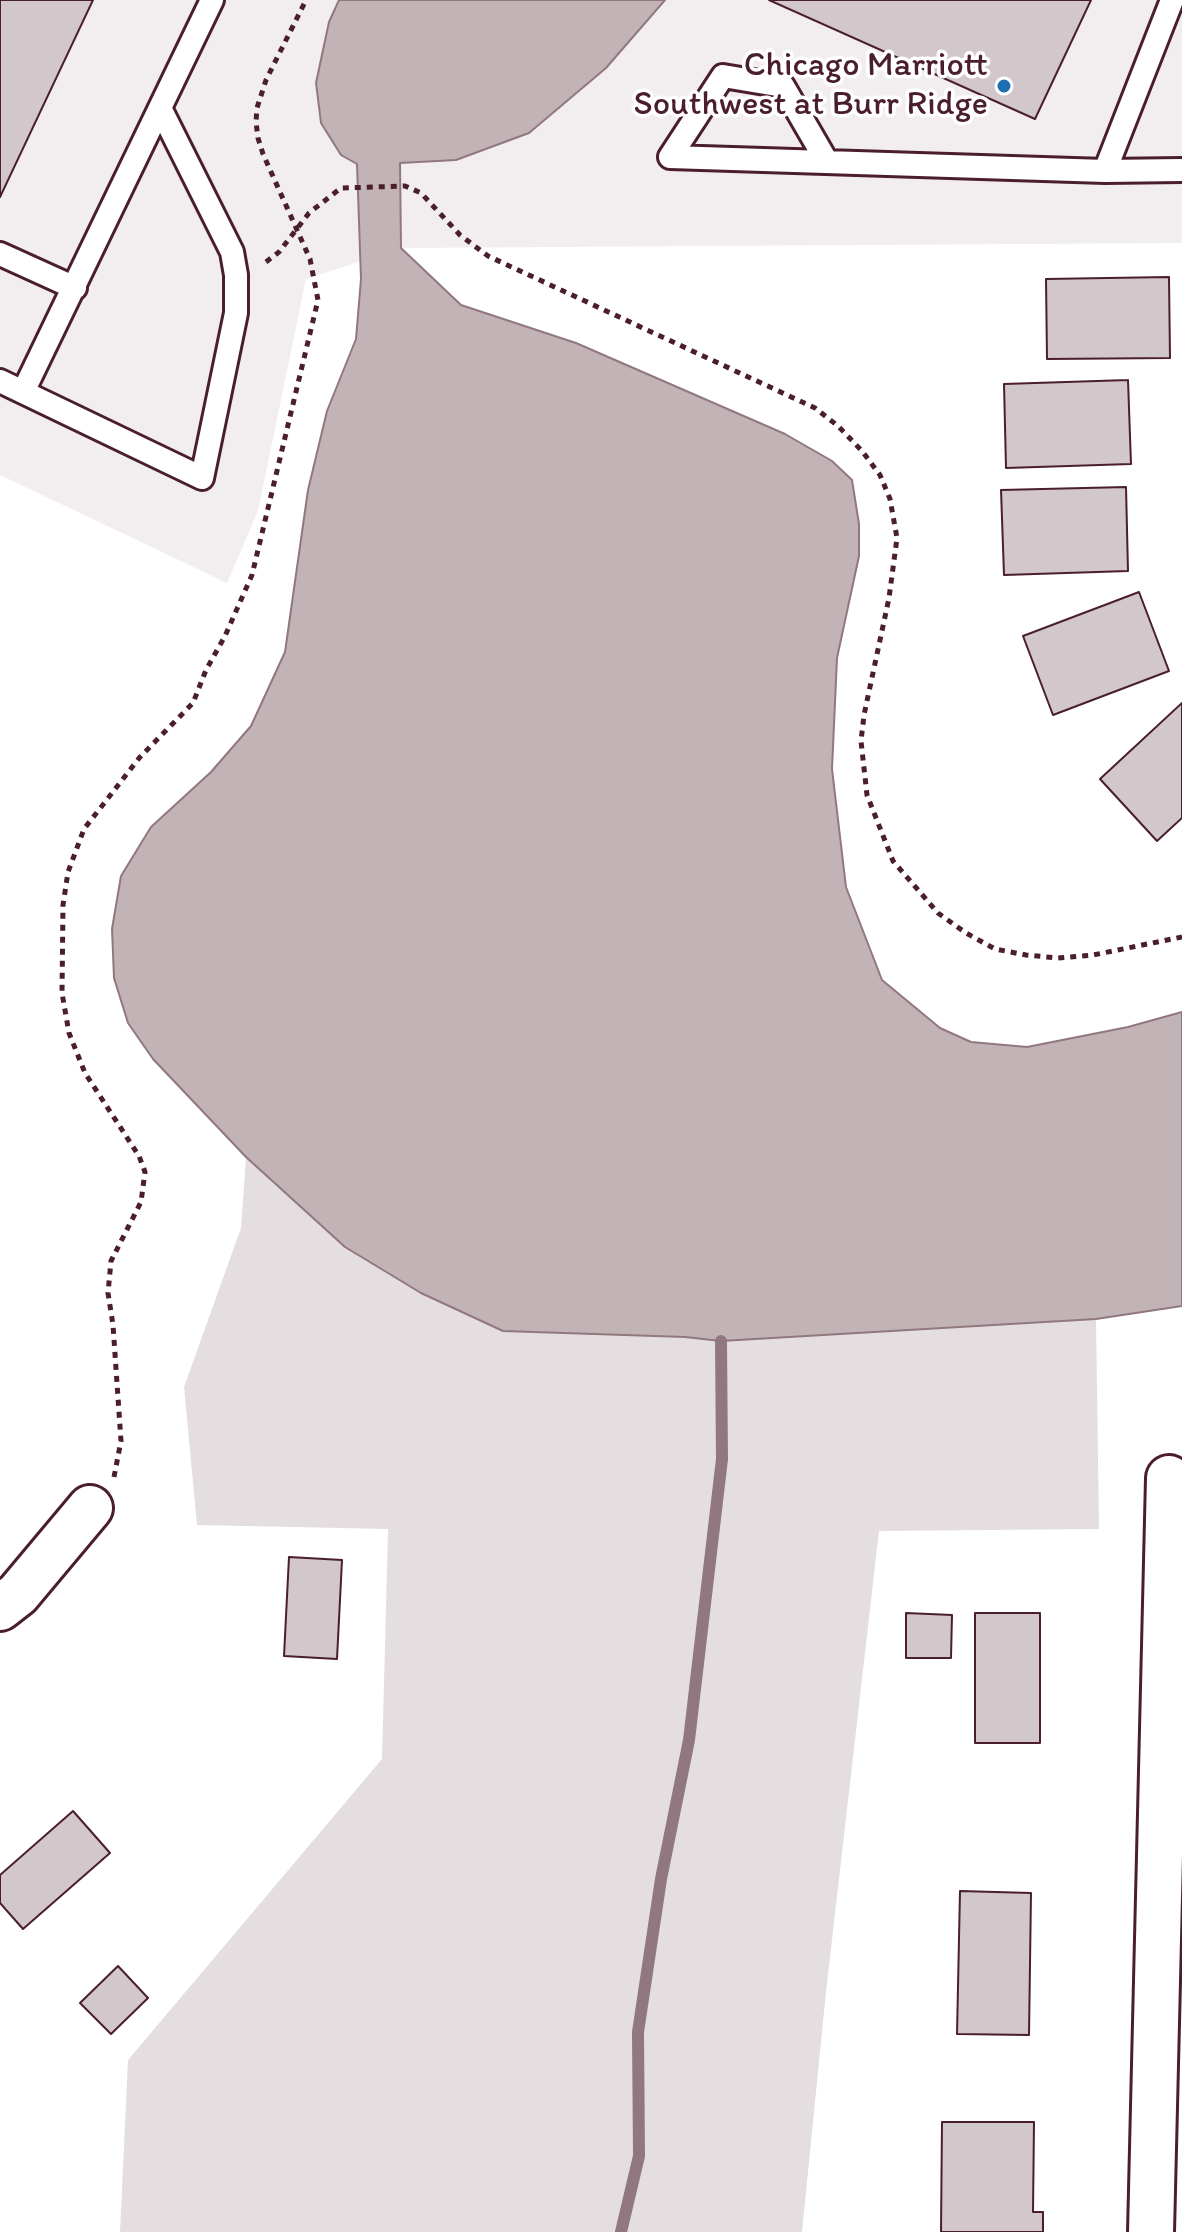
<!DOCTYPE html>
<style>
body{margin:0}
canvas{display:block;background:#fff}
</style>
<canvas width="1182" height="2232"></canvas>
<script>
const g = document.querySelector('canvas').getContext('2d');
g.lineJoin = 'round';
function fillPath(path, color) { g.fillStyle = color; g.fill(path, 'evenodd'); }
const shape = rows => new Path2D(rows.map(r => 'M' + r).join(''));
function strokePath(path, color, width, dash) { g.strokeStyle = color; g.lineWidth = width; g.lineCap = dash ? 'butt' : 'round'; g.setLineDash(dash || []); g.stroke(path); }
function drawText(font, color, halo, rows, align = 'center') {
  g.font = font + ' Itim,sans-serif'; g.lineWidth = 7; g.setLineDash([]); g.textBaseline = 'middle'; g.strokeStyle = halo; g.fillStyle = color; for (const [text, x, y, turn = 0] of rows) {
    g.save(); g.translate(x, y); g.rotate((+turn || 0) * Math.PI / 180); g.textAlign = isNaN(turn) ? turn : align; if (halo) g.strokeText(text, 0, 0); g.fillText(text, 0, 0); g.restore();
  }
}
fillPath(shape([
 [0,0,1182,0,1182,243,401,248,306,279,258,511,227,583,0,475]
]), '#f2eeef');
fillPath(shape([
 [246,1157,345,1247,685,1337,721,1341,1096,1319,1099,1529,879,1531,826,1992,802,2232,120,2232,128,2060,382,1759,388,1529,197,1525,184,1387,241,1228]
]), '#e5dee0');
const water = shape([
 [339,0,665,0,606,68,529,133,456,160,400,163,401,248,461,305,576,343,785,434,832,461,852,480,859,524,859,556,837,658,832,769,846,887,882,980,940,1028,971,1042,1027,1047,1128,1027,1182,1012,1182,1306,1096,1319,721,1341,685,1337,503,1331,421,1293,345,1247,246,1157,153,1059,128,1023,114,978,112,929,121,876,151,827,211,772,251,726,285,652,308,490,327,411,356,339,361,279,357,164,341,155,321,123,316,83,329,22,339,0]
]);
fillPath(water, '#c1b3b6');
strokePath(water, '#91787e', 2);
strokePath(shape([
 [621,2232,639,2156,638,2032,661,1879,689,1740,722,1459,721,1341]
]), '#91787e', 12);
const building = shape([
 [0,0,93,0,0,197,0,0],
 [769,0,1091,0,1035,119,769,0],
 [1169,277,1170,358,1047,359,1046,279,1169,277],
 [1128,380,1131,464,1006,468,1004,384,1128,380],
 [1126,487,1128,571,1004,575,1001,490,1126,487],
 [1139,592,1169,671,1053,715,1023,636,1139,592],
 [1182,703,1182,818,1157,841,1100,779,1182,703],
 [289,1557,342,1560,337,1659,284,1656,289,1557],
 [906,1613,952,1615,951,1658,906,1658,906,1613],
 [975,1613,1040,1613,1040,1743,975,1743,975,1613],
 [73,1811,110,1853,23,1929,0,1903,0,1875,73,1811],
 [960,1891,1031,1893,1029,2035,957,2034,960,1891],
 [118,1966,148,1998,111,2034,80,2003,118,1966],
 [942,2122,1034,2122,1033,2212,1043,2212,1043,2232,941,2232,942,2122]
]);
fillPath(building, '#d2c7cb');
strokePath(building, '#4a1f2b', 2);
const service = shape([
 [1172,0,1105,171,1182,170],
 [670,157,1105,171],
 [670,157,723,76,783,86,827,162],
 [0,254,75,288],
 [0,381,202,478,236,313,236,275,232,252,161,110],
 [23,392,212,0]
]);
const minor = shape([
 [0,1608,18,1594,90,1508],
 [1151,2232,1169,1478]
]);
strokePath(service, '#4a1f2b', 28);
strokePath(minor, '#4a1f2b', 50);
strokePath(shape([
 [266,262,279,252,309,213,341,188,405,186,421,193,460,235,488,256,815,408,838,426,862,451,880,475,890,499,897,538,889,598,864,715,861,741,867,795,893,861,938,913,966,933,995,949,1026,955,1058,958,1093,955,1182,937],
 [114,1477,121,1441,113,1325,108,1293,111,1261,141,1202,145,1172,139,1156,85,1073,69,1033,62,993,63,905,68,872,84,829,140,757,193,703,206,670,225,636,252,575,318,300,310,259,263,154,258,138,256,122,257,108,266,80,306,0]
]), '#4a1f2b', 5, [6, 6]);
strokePath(service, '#fff', 22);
strokePath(minor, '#fff', 44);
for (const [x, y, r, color] of [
 [1004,86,8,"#1f6fb2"]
]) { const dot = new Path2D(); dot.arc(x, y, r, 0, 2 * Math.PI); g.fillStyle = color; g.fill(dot); strokePath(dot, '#fff', 3); }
drawText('34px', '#4a1f2b', '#fff', [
 ["Chicago Marriott",988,66],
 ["Southwest at Burr Ridge",988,105]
], 'right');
</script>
